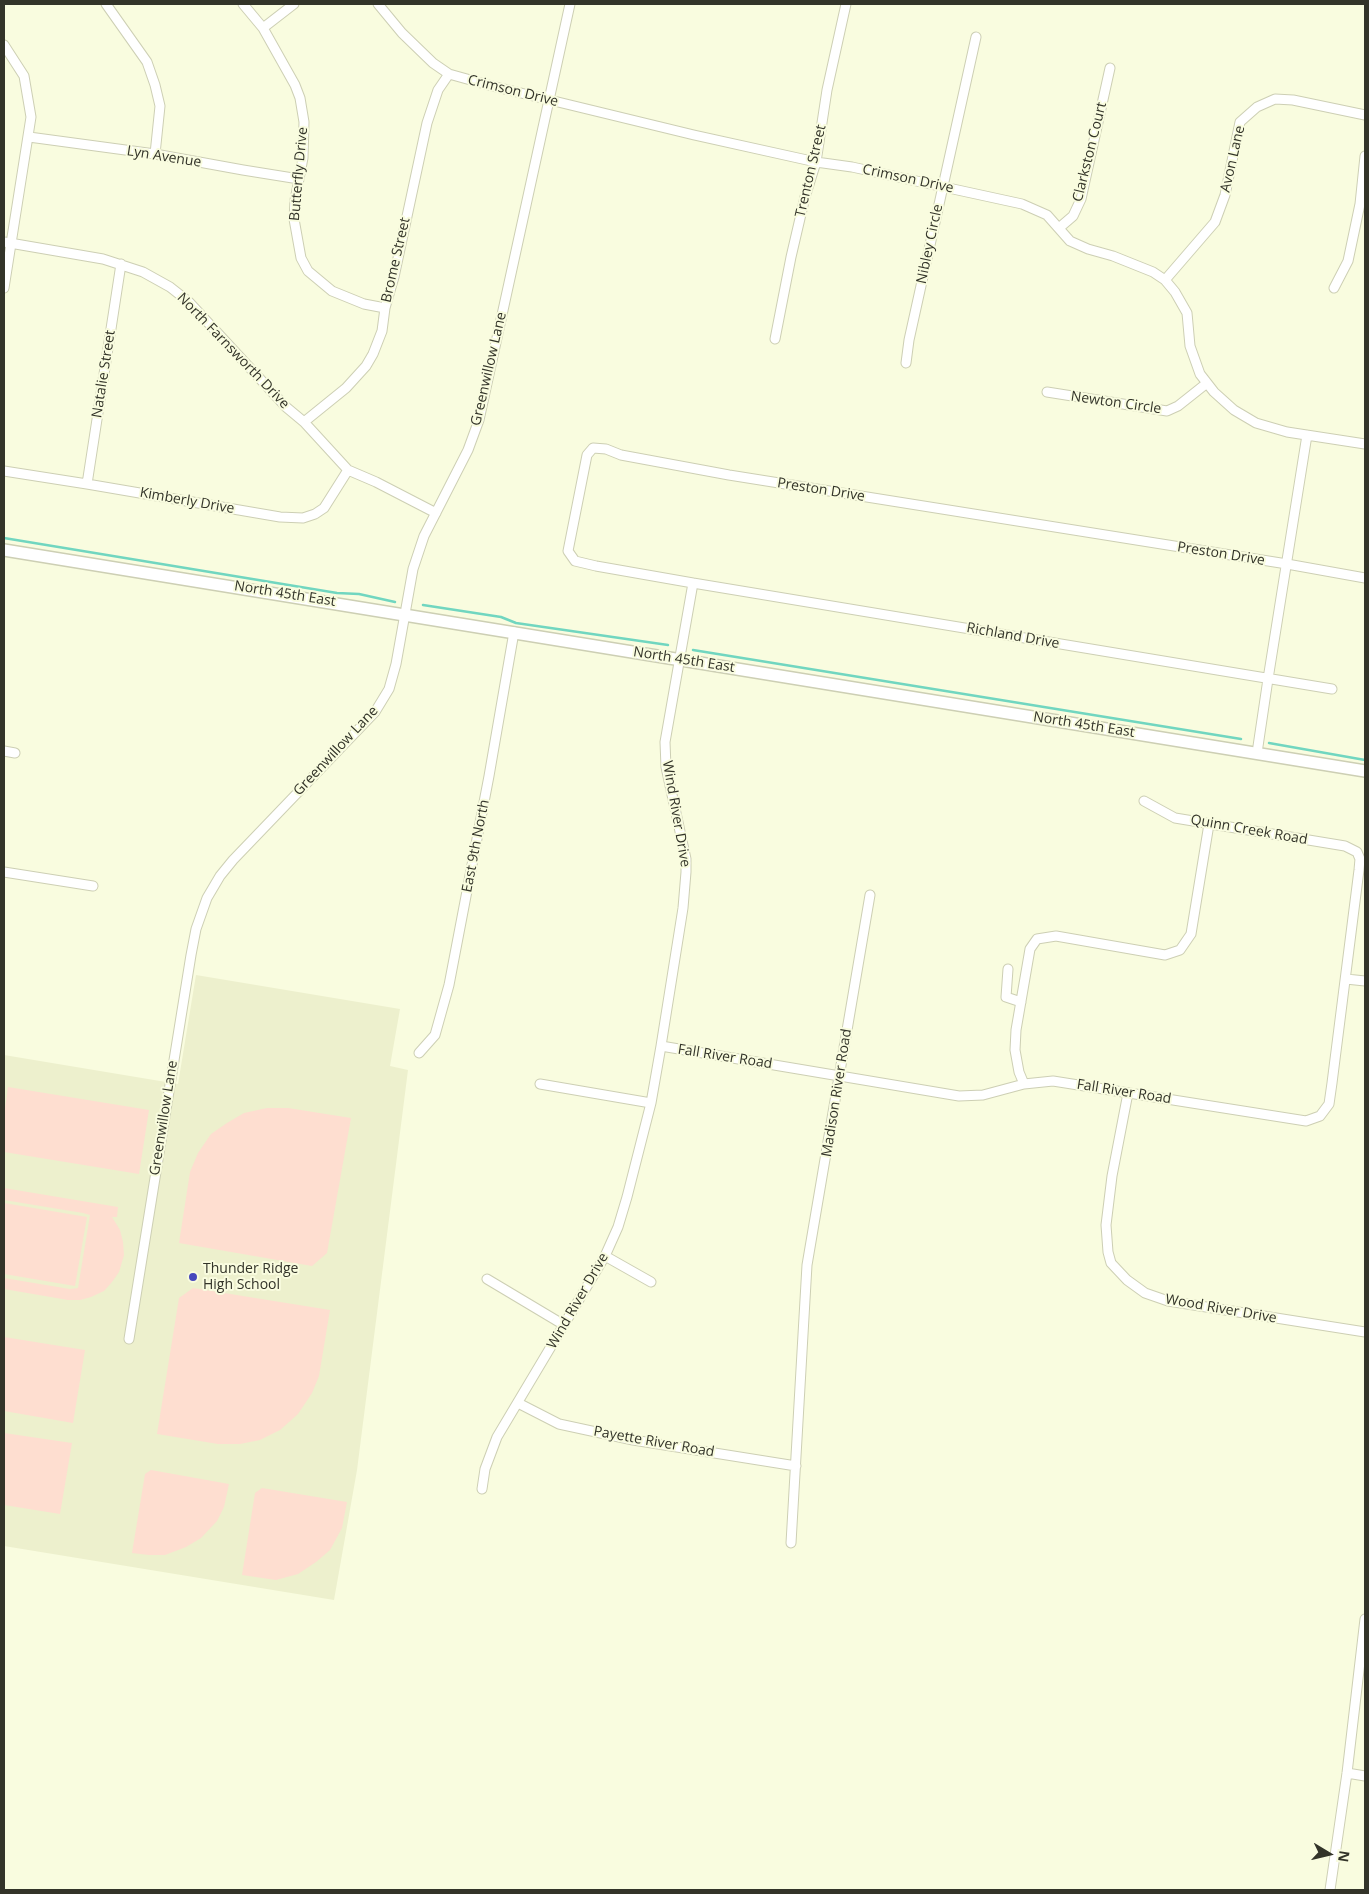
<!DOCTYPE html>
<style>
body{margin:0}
#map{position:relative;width:1369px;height:1894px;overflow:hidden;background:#f9fcdf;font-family:"Open Sans",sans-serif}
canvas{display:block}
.frame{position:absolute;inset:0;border:5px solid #333429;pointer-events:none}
.north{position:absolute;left:1304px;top:1829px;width:50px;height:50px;-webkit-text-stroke:4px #f9fcdf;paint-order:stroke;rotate:99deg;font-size:14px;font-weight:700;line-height:20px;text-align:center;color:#333429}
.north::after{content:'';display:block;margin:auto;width:18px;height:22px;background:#333429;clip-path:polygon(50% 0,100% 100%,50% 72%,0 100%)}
</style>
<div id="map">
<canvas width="1369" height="1894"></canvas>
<div class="frame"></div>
<div class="north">N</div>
</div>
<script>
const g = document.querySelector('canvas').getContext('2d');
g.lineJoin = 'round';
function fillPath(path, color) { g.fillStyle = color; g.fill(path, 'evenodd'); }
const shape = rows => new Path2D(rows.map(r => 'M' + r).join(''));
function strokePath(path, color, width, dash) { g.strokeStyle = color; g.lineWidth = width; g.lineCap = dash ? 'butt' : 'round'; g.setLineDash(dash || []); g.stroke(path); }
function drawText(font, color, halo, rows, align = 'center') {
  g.font = font + ' "Open Sans",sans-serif'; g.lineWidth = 4; g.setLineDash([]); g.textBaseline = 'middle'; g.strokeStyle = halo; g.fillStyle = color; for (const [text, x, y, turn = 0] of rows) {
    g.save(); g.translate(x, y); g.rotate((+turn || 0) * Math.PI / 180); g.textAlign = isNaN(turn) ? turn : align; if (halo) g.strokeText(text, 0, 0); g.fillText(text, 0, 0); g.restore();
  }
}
fillPath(shape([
 [196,975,400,1009,390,1066,408,1070,357,1470,334,1600,4,1546,4,1055,178,1084]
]), '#edf0cd');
fillPath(shape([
 [8,1087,149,1110,139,1174,4,1152,4,1115],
 [267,1108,288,1108,351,1118,327,1253,312,1266,179,1243,190,1172,198,1153,211,1134,227,1123,244,1113],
 [4,1188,118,1207,117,1217,112,1217,120,1230,123,1242,124,1255,119,1272,112,1282,104,1291,91,1297,80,1300,68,1300,4,1289,4,1278,70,1289,78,1288,90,1215,83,1213,4,1200],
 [4,1203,87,1217,75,1286,4,1274],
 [193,1288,330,1310,319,1376,312,1393,298,1414,280,1430,260,1440,240,1444,218,1444,157,1434,179,1298],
 [4,1337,85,1350,73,1423,4,1411],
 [4,1433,72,1443,60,1514,4,1505],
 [151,1470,229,1484,224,1507,217,1521,201,1538,186,1547,165,1555,149,1555,132,1553,145,1474],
 [262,1488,347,1502,342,1528,330,1550,316,1562,298,1574,276,1580,242,1575,255,1493]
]), '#feded0');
strokePath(shape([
 [4,538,337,593,359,594,395,602],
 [423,605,501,617,516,623,668,645],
 [693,650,1241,739],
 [1269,743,1365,760]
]), '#71d6c0', 2.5);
const minor = shape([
 [106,4,147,62,155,85,160,106,155,154],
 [243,4,263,28,295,85,300,98,304,122,303,158,295,200,294,219,301,258,308,271,332,291,364,304,385,308],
 [378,4,402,33,433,63,449,74,492,86,694,135,816,162,852,167,1022,204,1047,215,1070,241,1088,249,1113,256,1153,272,1165,280,1175,292,1187,313,1190,346,1200,374,1214,392,1234,410,1256,423,1287,432,1365,444],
 [263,28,294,4],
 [4,45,24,76,31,117,4,288],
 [29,137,155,154,243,170,299,179],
 [1059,228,1073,216,1081,199,1110,68],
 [4,242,103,259,143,272,170,287,189,302,286,407,304,422,348,470,376,482,436,513],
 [1165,280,1215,222,1225,195,1240,122,1257,107,1275,99,1293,100,1365,115],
 [1334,288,1348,261,1360,204,1365,156],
 [775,339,791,257,805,197,816,162,827,90,846,4],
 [906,363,909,340,976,37],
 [1047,392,1167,411,1178,406,1207,383],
 [304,422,346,388,366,366,373,354,382,331,385,308,394,277,427,123,438,90,449,74],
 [4,471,87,484,280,517,303,518,315,514,324,508,348,470],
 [87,484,121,264],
 [1332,689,693,583,596,566,575,561,568,551,587,455,593,448,606,449,621,455,729,475,1287,564,1365,578],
 [4,751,15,753],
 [1257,753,1268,679,1307,435],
 [4,872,93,886],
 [1008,969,1006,997,1021,1002],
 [1346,979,1365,981],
 [661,1046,959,1096,983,1095,1024,1084,1053,1081,1306,1121,1320,1116,1329,1104,1332,1083,1359,870,1360,859,1357,852,1345,846,1175,818,1144,801],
 [419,1053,435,1035,449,985,489,776,514,632],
 [540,1084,651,1103],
 [1024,1084,1019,1072,1015,1050,1016,1030,1030,949,1037,939,1056,936,1165,955,1180,950,1191,934,1209,824],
 [1128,1093,1112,1176,1106,1225,1108,1252,1111,1263,1127,1280,1145,1293,1168,1301,1365,1332],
 [605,1256,651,1282],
 [487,1279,564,1325],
 [129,1339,191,955,196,929,207,898,220,876,233,860,375,712,389,689,396,664,413,569,424,536,468,450,479,420,570,4],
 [518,1403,559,1424,633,1440,796,1466],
 [482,1489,485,1469,497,1437,605,1256,618,1227,627,1197,651,1103,661,1046,683,908,686,872,686,859,666,767,665,742,693,583],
 [791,1543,807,1265,870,895],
 [1347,1773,1365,1776],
 [1330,1890,1347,1773,1365,1619]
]);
const major = shape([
 [4,550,1365,771]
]);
strokePath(minor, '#cdcfb4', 11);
strokePath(major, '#cdcfb4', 14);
strokePath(minor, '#fff', 9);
strokePath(major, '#fff', 11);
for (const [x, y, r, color] of [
 [193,1277,5,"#4647bc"]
]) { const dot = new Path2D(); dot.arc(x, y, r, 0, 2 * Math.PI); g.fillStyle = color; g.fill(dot); strokePath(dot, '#f9fcdf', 2); }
drawText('14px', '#333429', '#f9fcdf', [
 ["Crimson Drive",513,91,14],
 ["Clarkston Court",1090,152,-76],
 ["Lyn Avenue",164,157,9],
 ["Avon Lane",1233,159,-77],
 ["Trenton Street",811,171,-77],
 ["Butterfly Drive",299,174,-85],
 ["Crimson Drive",908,179,12],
 ["Nibley Circle",930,244,-78],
 ["Brome Street",396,260,-77],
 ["North Farnsworth Drive",233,351,46],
 ["Greenwillow Lane",489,369,-77],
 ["Natalie Street",104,374,-81],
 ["Newton Circle",1116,403,8],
 ["Preston Drive",821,490,9],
 ["Kimberly Drive",187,501,10],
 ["Preston Drive",1221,554,9],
 ["North 45th East",285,594,9],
 ["Richland Drive",1013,636,10],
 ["North 45th East",684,660,9],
 ["North 45th East",1084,725,9],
 ["Greenwillow Lane",336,751,-47],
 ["Wind River Drive",676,814,80],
 ["Quinn Creek Road",1249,830,10],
 ["East 9th North",476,846,-79],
 ["Fall River Road",725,1057,9],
 ["Fall River Road",1124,1092,9],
 ["Madison River Road",837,1093,-81],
 ["Greenwillow Lane",164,1118,-81],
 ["Wind River Drive",578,1301,-60],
 ["Wood River Drive",1221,1309,10],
 ["Payette River Road",654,1442,10]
]);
drawText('14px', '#333429', '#f9fcdf', [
 ["Thunder Ridge",203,1269],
 ["High School",203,1285]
], 'left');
</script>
